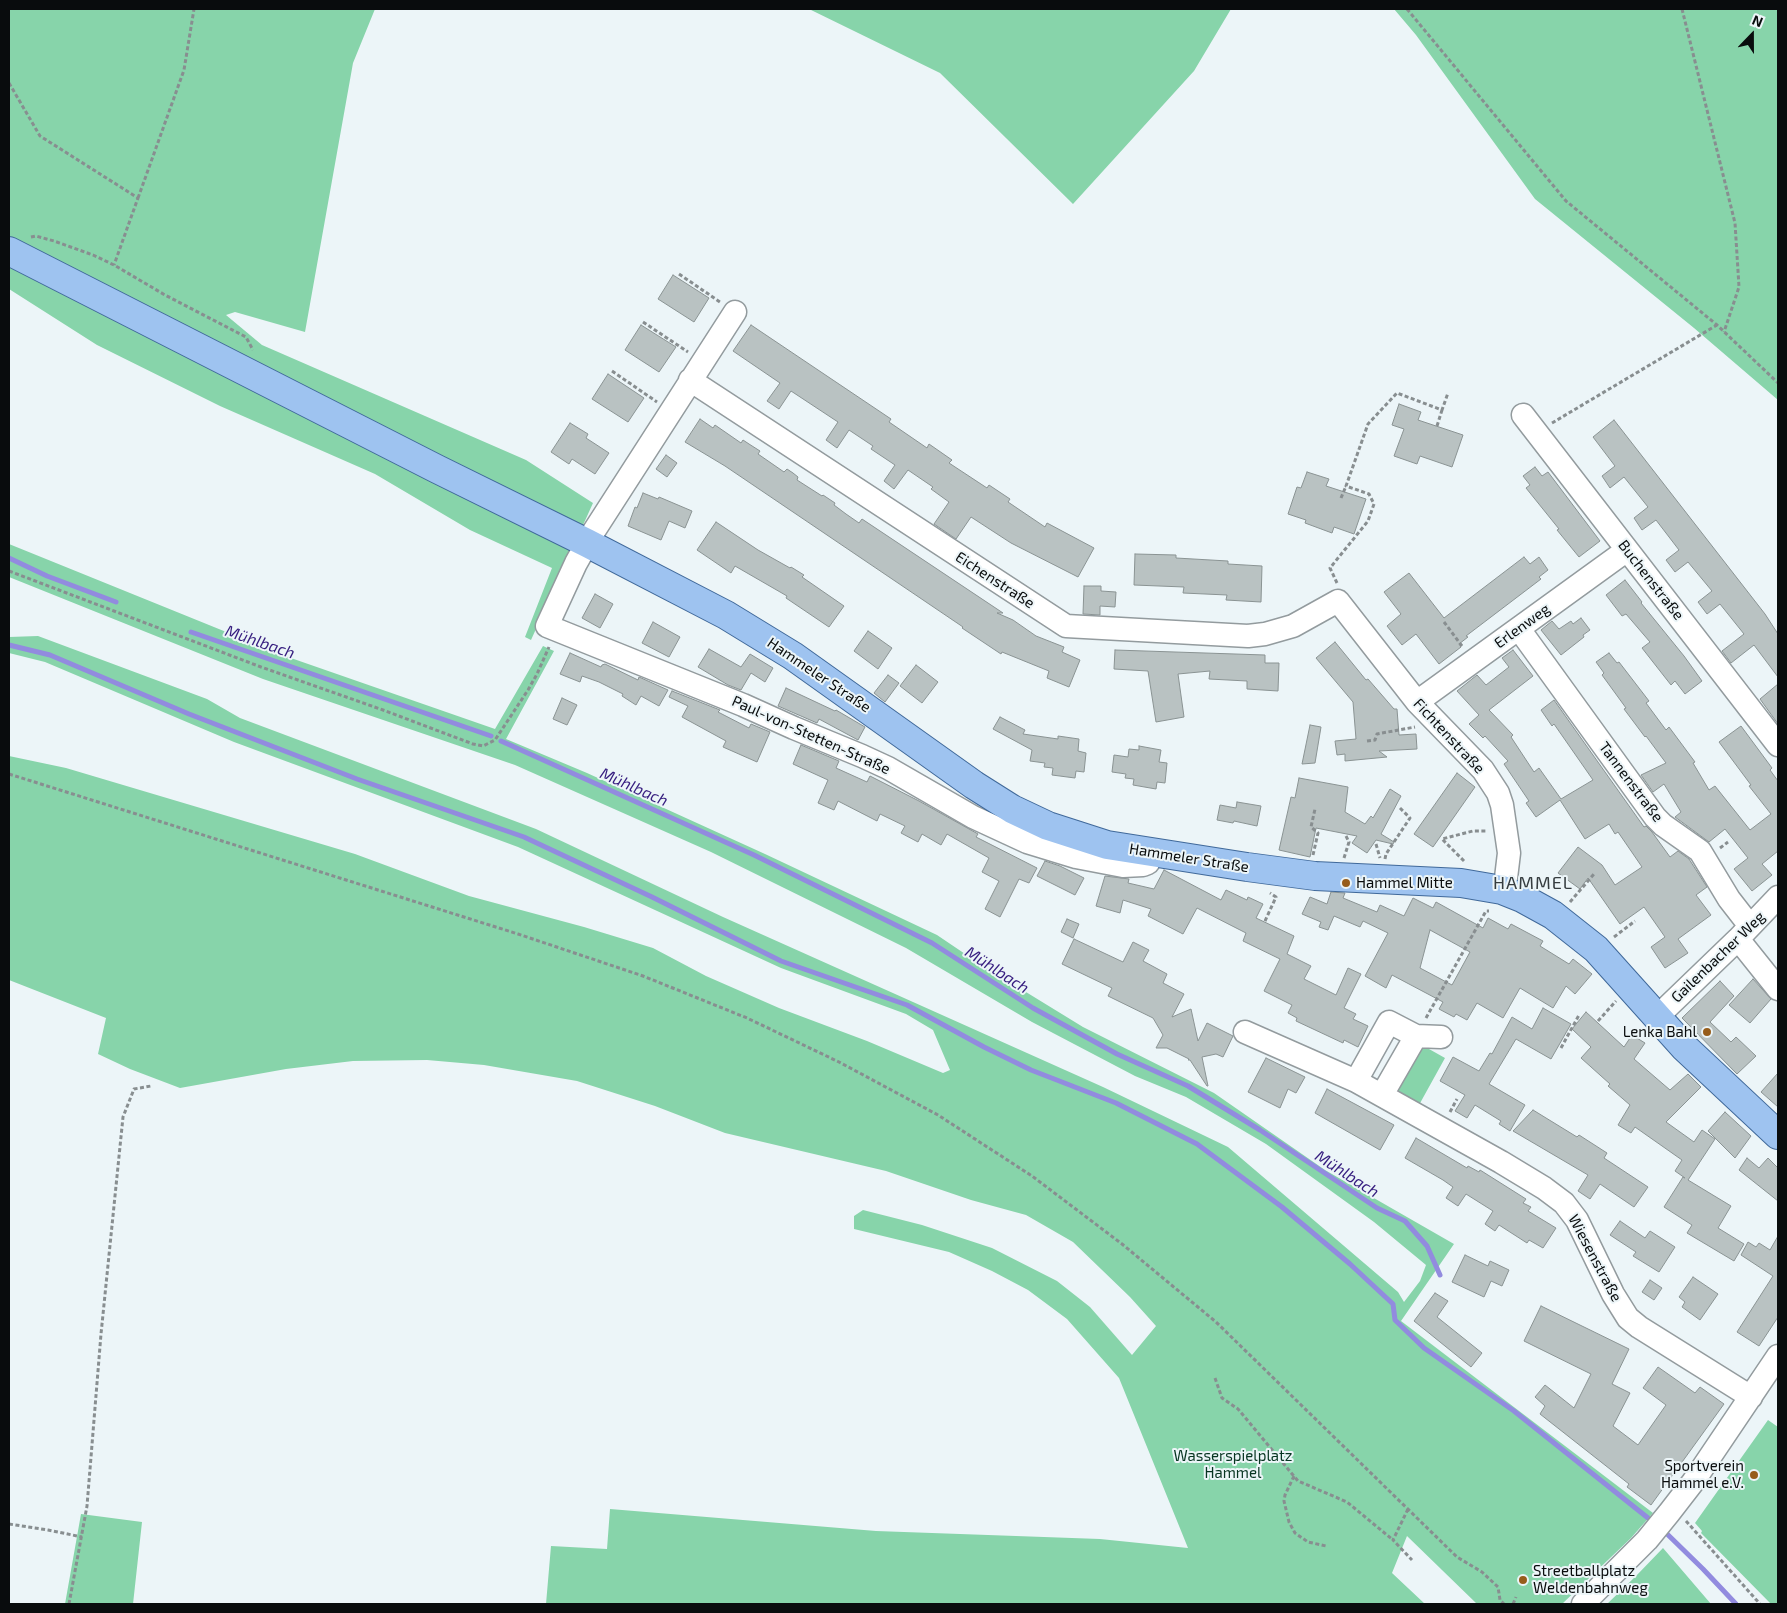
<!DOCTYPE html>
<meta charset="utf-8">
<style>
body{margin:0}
#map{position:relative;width:1787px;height:1613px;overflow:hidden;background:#ecf5f8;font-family:"Exo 2",sans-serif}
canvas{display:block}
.frame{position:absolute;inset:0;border:10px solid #090c0d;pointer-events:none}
.north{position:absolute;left:1727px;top:10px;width:50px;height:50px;-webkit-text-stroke:4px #ecf5f8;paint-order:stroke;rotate:22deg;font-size:14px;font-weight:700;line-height:20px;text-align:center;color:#090c0d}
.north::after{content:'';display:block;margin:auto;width:18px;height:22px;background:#090c0d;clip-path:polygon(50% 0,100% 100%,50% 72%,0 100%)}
</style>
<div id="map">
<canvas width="1787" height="1613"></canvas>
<div class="frame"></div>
<div class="north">N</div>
</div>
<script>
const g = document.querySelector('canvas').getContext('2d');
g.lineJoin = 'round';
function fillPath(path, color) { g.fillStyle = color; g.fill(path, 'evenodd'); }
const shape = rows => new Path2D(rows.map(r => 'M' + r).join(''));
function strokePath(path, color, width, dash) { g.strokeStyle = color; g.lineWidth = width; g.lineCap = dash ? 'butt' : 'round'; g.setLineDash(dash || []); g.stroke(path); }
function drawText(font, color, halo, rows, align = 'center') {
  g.font = font + ' "Exo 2",sans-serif'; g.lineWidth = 4; g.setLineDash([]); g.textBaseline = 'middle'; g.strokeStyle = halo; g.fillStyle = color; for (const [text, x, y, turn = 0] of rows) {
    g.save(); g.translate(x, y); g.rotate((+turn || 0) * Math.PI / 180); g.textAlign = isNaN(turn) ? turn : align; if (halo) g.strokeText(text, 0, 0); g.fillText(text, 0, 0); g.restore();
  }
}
fillPath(shape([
 [9,9,375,9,353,63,305,332,235,312,226,315,262,345,526,460,593,503,531,640,525,637,552,568,470,530,375,474,220,406,97,345,9,289],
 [809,9,1231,9,1194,71,1073,204,940,73],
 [1394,9,1778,9,1778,400,1694,328,1535,199,1416,35],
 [9,544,288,657,495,729,543,646,554,651,506,739,587,773,765,854,937,935,977,962,1083,1027,1214,1093,1325,1170,1454,1244,1401,1321,1653,1513,1631,1538,1562,1604,1477,1604,1407,1536,1392,1573,1425,1604,546,1604,551,1546,607,1549,610,1509,876,1531,1100,1539,1188,1548,1119,1378,1067,1319,1028,1290,992,1271,949,1252,854,1229,854,1216,863,1210,922,1225,992,1248,1057,1281,1090,1307,1132,1355,1156,1326,1130,1297,1073,1242,1026,1215,971,1200,886,1171,725,1133,655,1106,577,1081,484,1065,427,1060,353,1061,286,1069,180,1088,130,1069,98,1054,106,1018,9,980,9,756,66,768,355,854,469,896,584,927,653,948,706,976,779,1008,867,1041,943,1073,950,1070,933,1030,906,1014,781,968,518,847,234,742,45,662,9,653,9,637,38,636,207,699,240,718,536,829,723,917,1103,1087,1228,1147,1398,1292,1404,1302,1420,1281,1426,1265,1374,1222,1266,1144,1186,1097,1135,1076,1032,1022,906,948,711,852,515,765,263,679,9,577],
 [1422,1049,1429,1049,1445,1058,1419,1105,1400,1094,1398,1087,1416,1053],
 [1768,1420,1778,1427,1778,1604,1771,1604,1701,1533,1702,1531,1695,1523],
 [81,1514,142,1522,133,1604,65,1604],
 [1663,1548,1711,1604,1607,1604,1636,1576]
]), '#87d4aa');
strokePath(shape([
 [9,558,47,576,116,602],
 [191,632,491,736],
 [9,645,50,655,189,714,357,779,524,837,652,897,781,961,907,1005,984,1047,1031,1070,1116,1103,1197,1144,1282,1207,1350,1264,1393,1304,1395,1320,1424,1348,1514,1411,1653,1522],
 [501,741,754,855,932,943,1033,1008,1117,1054,1188,1086,1260,1130,1377,1208,1405,1221,1427,1246,1440,1275],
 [1662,1529,1703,1569,1736,1604]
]), '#928bdf', 5);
const building = shape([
 [673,275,709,298,694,322,658,299,673,275],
 [641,325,676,347,659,372,625,350,641,325],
 [751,325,891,419,889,422,927,448,929,444,952,460,949,463,987,488,989,485,1010,499,1008,502,1045,527,1047,523,1094,548,1078,577,1011,543,971,517,956,539,934,524,949,502,931,489,933,487,908,470,894,489,884,481,895,465,871,449,873,446,849,430,837,448,826,440,838,422,791,391,779,409,767,401,780,383,733,351,751,325],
 [608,374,644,398,628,422,592,399,608,374],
 [1399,404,1421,412,1418,420,1463,435,1452,467,1420,456,1417,464,1394,456,1404,429,1392,425,1399,404],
 [700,419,713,428,715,425,741,443,743,440,749,444,760,451,758,454,784,472,787,469,793,473,798,477,797,480,822,496,823,495,835,503,834,505,846,514,859,523,862,519,1003,613,997,613,1013,620,1036,636,1064,647,1062,652,1080,660,1069,687,1047,678,1049,671,1002,652,1001,654,962,628,963,627,725,466,685,442,700,419],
 [1614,420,1765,614,1778,634,1778,677,1754,645,1731,663,1722,651,1744,634,1720,604,1707,614,1698,602,1712,591,1688,562,1675,572,1666,560,1679,550,1656,520,1642,530,1634,518,1648,507,1624,477,1610,488,1602,476,1615,466,1593,437,1614,420],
 [570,423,588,434,586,438,609,453,595,474,572,459,569,464,551,452,570,423],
 [666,455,677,463,667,477,656,469,666,455],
 [1535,467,1542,476,1548,472,1600,541,1579,557,1557,530,1559,529,1526,488,1530,485,1523,476,1535,467],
 [1307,472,1329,479,1326,486,1366,499,1354,534,1334,527,1332,533,1305,523,1306,520,1288,514,1297,487,1301,488,1307,472],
 [643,493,658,499,659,497,692,511,685,528,669,521,661,540,628,526,635,507,637,508,643,493],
 [716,522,758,550,790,568,791,567,804,575,802,577,844,606,829,627,786,598,787,596,735,566,731,573,697,550,716,522],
 [1135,554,1176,555,1176,558,1228,561,1228,564,1262,566,1261,602,1226,600,1227,595,1183,593,1184,587,1134,585,1135,554],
 [1524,557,1530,564,1539,557,1548,570,1539,577,1541,579,1466,636,1468,637,1459,644,1461,647,1439,664,1416,634,1402,645,1387,626,1401,614,1384,592,1409,573,1444,618,1524,557],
 [1625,580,1642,602,1641,603,1684,656,1702,681,1685,694,1675,681,1671,685,1642,648,1650,642,1626,614,1622,616,1606,595,1625,580],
 [1084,586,1101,586,1101,591,1116,592,1115,607,1100,606,1100,615,1083,614,1084,586],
 [595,594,613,604,600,628,582,618,595,594],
 [1581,618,1590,630,1583,635,1584,637,1561,655,1541,630,1552,621,1559,629,1571,621,1573,624,1581,618],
 [653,622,680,637,669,657,642,643,653,622],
 [868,631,892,648,878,669,854,651,868,631],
 [1335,642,1366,680,1368,679,1394,709,1397,709,1399,735,1416,734,1417,749,1379,751,1387,757,1345,761,1345,754,1337,755,1335,741,1356,739,1353,702,1316,658,1335,642],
 [709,649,741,667,750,654,773,668,765,682,751,673,741,690,728,685,698,667,709,649],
 [1115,650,1265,655,1265,663,1279,663,1278,691,1247,689,1247,681,1209,679,1210,671,1178,674,1184,717,1156,722,1148,671,1114,669,1115,650],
 [1513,650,1533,676,1489,710,1513,735,1511,737,1534,772,1539,768,1561,799,1593,780,1554,724,1552,726,1541,710,1554,700,1644,827,1646,826,1652,832,1670,857,1678,851,1689,859,1707,887,1696,895,1711,915,1678,939,1688,953,1665,968,1651,947,1665,937,1644,907,1620,924,1588,878,1580,889,1558,873,1578,847,1602,865,1615,885,1642,867,1618,832,1615,834,1609,824,1585,839,1560,800,1536,817,1526,803,1529,801,1504,764,1508,761,1485,736,1483,738,1469,724,1479,715,1457,691,1477,675,1486,685,1509,667,1502,658,1513,650],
 [570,653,601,667,602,665,605,664,638,680,639,677,668,690,659,706,641,696,636,705,622,696,623,694,599,682,582,676,580,682,560,674,570,653],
 [1609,653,1617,663,1619,662,1649,701,1646,703,1666,730,1669,727,1695,762,1693,763,1709,790,1715,786,1750,830,1771,814,1749,786,1751,785,1719,742,1741,726,1772,768,1770,770,1778,781,1778,851,1762,864,1772,875,1752,891,1734,869,1748,858,1725,829,1709,842,1675,817,1681,812,1664,784,1653,792,1641,775,1666,763,1646,736,1645,737,1624,709,1626,708,1602,675,1604,673,1596,662,1609,653],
 [916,665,938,682,922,703,900,686,916,665],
 [888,675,899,683,885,702,874,693,888,675],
 [1778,684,1778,724,1760,699,1778,684],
 [786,688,835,711,836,710,865,727,858,740,819,719,817,723,778,706,786,688],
 [672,691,720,710,718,712,749,728,751,724,770,732,757,762,723,747,726,741,682,717,688,706,669,697,672,691],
 [562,698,577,705,567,725,553,719,562,698],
 [1000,717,1025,730,1023,734,1058,739,1058,736,1079,739,1078,751,1086,753,1084,772,1076,771,1075,778,1052,775,1053,768,1044,767,1045,763,1030,761,1032,750,993,729,1000,717],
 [1310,725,1321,727,1315,763,1302,764,1310,725],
 [801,745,839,761,836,768,867,782,870,776,919,801,978,834,976,837,1037,868,1029,883,1019,879,1000,917,985,909,999,881,982,872,989,858,947,834,941,845,922,834,918,842,901,833,905,826,880,814,877,821,838,801,834,810,818,803,828,780,793,764,801,745],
 [1139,746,1161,750,1159,762,1167,763,1165,783,1157,782,1156,789,1133,785,1134,779,1125,778,1126,774,1112,772,1114,755,1128,757,1129,749,1139,750,1139,746],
 [1457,773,1475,787,1433,847,1414,834,1457,773],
 [1299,778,1348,787,1345,812,1365,824,1371,816,1373,818,1390,789,1401,796,1381,834,1394,842,1393,844,1376,840,1367,853,1352,843,1357,836,1316,828,1310,857,1279,850,1291,797,1295,798,1299,778],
 [1237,802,1261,806,1257,826,1234,821,1233,823,1217,820,1220,805,1236,808,1237,802],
 [1045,861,1060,866,1084,878,1075,895,1037,876,1045,861],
 [1164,870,1221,900,1226,890,1247,900,1248,897,1263,904,1256,918,1294,936,1287,954,1311,966,1304,979,1336,995,1348,968,1361,974,1344,1008,1356,1014,1353,1019,1368,1026,1358,1047,1344,1040,1343,1043,1296,1021,1297,1018,1288,1013,1292,1005,1264,991,1280,959,1243,941,1246,933,1197,908,1183,934,1148,916,1151,909,1123,900,1120,913,1096,906,1105,876,1129,879,1128,883,1154,889,1164,870],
 [1331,892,1345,893,1343,898,1377,912,1380,905,1404,916,1413,898,1433,908,1436,902,1483,928,1488,918,1508,929,1511,924,1543,941,1540,946,1569,964,1573,959,1592,974,1575,994,1566,986,1553,1008,1520,988,1503,1018,1477,1003,1467,1020,1456,1014,1454,1017,1439,1009,1443,1002,1392,975,1386,988,1365,976,1388,933,1363,921,1360,927,1334,916,1328,930,1319,927,1321,922,1302,914,1310,897,1327,904,1331,892],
 [1430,930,1470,952,1452,985,1420,968,1430,930],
 [1067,919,1079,924,1073,938,1061,932,1067,919],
 [1074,939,1123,962,1133,942,1149,950,1143,961,1167,974,1163,983,1184,994,1172,1017,1191,1009,1198,1041,1207,1023,1233,1036,1223,1057,1216,1054,1202,1057,1208,1086,1207,1086,1190,1060,1188,1060,1189,1059,1167,1048,1156,1048,1163,1035,1153,1018,1108,996,1112,988,1062,964,1074,939],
 [1753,979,1771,999,1750,1023,1729,1005,1753,979],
 [1720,981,1734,996,1710,1022,1731,1042,1736,1037,1756,1056,1737,1074,1682,1018,1720,981],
 [1543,1008,1571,1024,1551,1059,1516,1039,1489,1084,1525,1105,1510,1131,1499,1124,1501,1121,1475,1105,1467,1118,1455,1111,1465,1095,1440,1081,1453,1057,1479,1071,1490,1053,1492,1054,1512,1017,1532,1029,1543,1008],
 [1586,1012,1624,1047,1632,1035,1645,1043,1634,1059,1670,1090,1688,1074,1701,1087,1666,1122,1694,1142,1702,1130,1715,1139,1688,1180,1731,1206,1718,1228,1744,1244,1734,1261,1687,1233,1692,1225,1664,1207,1683,1177,1685,1178,1675,1171,1682,1160,1635,1127,1631,1133,1618,1125,1630,1105,1608,1086,1610,1084,1581,1058,1591,1047,1572,1029,1586,1012],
 [1266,1058,1305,1077,1296,1093,1288,1089,1280,1108,1248,1092,1266,1058],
 [1778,1073,1778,1107,1761,1092,1778,1073],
 [1327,1089,1394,1125,1380,1150,1315,1113,1327,1089],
 [1533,1110,1577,1137,1579,1135,1607,1153,1604,1158,1648,1187,1634,1207,1600,1184,1590,1199,1578,1191,1588,1175,1513,1131,1533,1110],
 [1725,1112,1751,1136,1735,1158,1708,1131,1725,1112],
 [1416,1138,1467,1168,1468,1166,1479,1172,1480,1170,1526,1199,1523,1203,1531,1207,1528,1211,1556,1228,1543,1248,1529,1240,1527,1243,1499,1225,1495,1231,1485,1224,1493,1211,1466,1194,1458,1206,1446,1198,1453,1187,1443,1180,1405,1158,1416,1138],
 [1747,1158,1759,1168,1768,1158,1778,1168,1778,1201,1739,1170,1747,1158],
 [1620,1221,1645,1238,1650,1231,1675,1247,1659,1272,1633,1256,1636,1252,1610,1235,1620,1221],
 [1778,1236,1778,1317,1759,1346,1737,1332,1773,1276,1741,1255,1748,1242,1756,1247,1759,1243,1770,1250,1778,1236],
 [1465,1255,1488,1266,1490,1261,1509,1270,1502,1286,1491,1281,1484,1297,1452,1282,1465,1255],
 [1693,1277,1718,1294,1700,1320,1682,1307,1685,1302,1679,1297,1693,1277],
 [1650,1280,1662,1288,1654,1300,1642,1292,1650,1280],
 [1435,1293,1448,1301,1437,1317,1482,1353,1471,1367,1414,1321,1435,1293],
 [1541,1306,1629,1349,1612,1384,1630,1393,1613,1426,1638,1445,1666,1405,1643,1388,1658,1367,1695,1393,1700,1387,1724,1404,1651,1505,1627,1487,1629,1484,1540,1414,1545,1406,1535,1397,1545,1385,1574,1408,1591,1374,1524,1341,1541,1306]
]);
fillPath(building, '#b9c2c2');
strokePath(building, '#8a9393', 1);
const minor = shape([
 [735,312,594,531,576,563,547,626,743,705,794,728,862,756,888,768,973,817,1027,842,1076,857,1123,866,1143,865,1148,863,1154,852],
 [690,380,1066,626,1248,636,1265,634,1293,626,1338,601,1417,702,1483,770,1498,793,1502,805,1509,853,1506,878,1502,890],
 [1523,415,1778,745],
 [1519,629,1655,817,1663,825,1700,851,1729,899,1750,926],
 [1417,702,1627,550],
 [1738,939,1778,989],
 [1657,1017,1738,939,1778,897],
 [1245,1032,1356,1081,1501,1162,1544,1188,1564,1203,1577,1220,1613,1294,1628,1318,1639,1327,1751,1397],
 [1356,1081,1389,1022,1416,1036,1441,1037],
 [1382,1095,1416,1036],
 [1583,1604,1647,1540,1669,1513,1693,1482,1778,1356]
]);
const major = shape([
 [9,251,437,469,587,543,726,615,793,656,974,785,1012,809,1048,826,1107,845,1247,867,1315,876,1461,883,1502,890,1522,898,1553,915,1596,949,1684,1047,1778,1135]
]);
strokePath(minor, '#939b9e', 25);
strokePath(major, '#40699a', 30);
strokePath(shape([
 [1407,9,1566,201,1717,325,1778,383],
 [1682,9,1735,223,1739,287,1724,332],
 [9,83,40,136,138,198,114,265],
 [138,198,184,70,194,9],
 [31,237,36,236,54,241,93,255,114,265,165,295,246,337,253,350],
 [679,274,720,302],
 [643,322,688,352],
 [612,371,657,402],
 [1552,423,1717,325],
 [1437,426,1442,410],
 [1341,498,1346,486],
 [9,571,261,667,383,710,473,744,483,746,495,740,528,690,537,674,549,647],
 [1337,583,1330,568,1368,521,1374,504,1369,494,1346,486,1368,424,1397,393,1442,410,1448,393],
 [1444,622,1462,646],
 [1367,741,1375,740,1377,734,1415,727],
 [9,774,518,934,643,976,747,1018,839,1062,938,1115,1032,1176,1122,1244,1216,1322,1457,1557,1482,1572,1498,1587,1500,1600,1504,1604],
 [1376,844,1380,858],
 [1720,848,1728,842],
 [1313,855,1318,833,1311,827,1315,809],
 [1344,858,1349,842,1346,836],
 [1385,859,1386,854,1410,818,1400,808],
 [1464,861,1442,839,1473,831,1487,831],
 [1570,902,1594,874],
 [1265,921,1276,897,1270,893],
 [1614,937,1635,921],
 [1426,1018,1486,911,1489,911],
 [1598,1021,1616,1001],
 [1561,1048,1579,1015],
 [1450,1112,1457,1099],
 [1215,1378,1222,1398,1238,1409,1298,1481,1347,1502,1393,1540],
 [1294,1476,1285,1495,1284,1501,1289,1522,1295,1533,1308,1542,1326,1546],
 [1408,1509,1393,1540,1412,1560],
 [1686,1521,1760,1604],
 [9,1524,48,1530,82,1537],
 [69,1604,87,1506,101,1334,123,1117,134,1089,151,1086],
 [1513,1604,1516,1597]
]), '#888e90', 3, [4, 2.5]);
strokePath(minor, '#fff', 22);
strokePath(major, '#9ec3f0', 28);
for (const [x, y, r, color] of [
 [1346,883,5,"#975d1b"],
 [1707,1032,5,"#975d1b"],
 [1754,1475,5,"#975d1b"],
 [1523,1580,5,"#975d1b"]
]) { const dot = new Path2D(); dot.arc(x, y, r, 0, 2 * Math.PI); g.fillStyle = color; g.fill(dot); strokePath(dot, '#ecf5f8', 2); }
drawText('15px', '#090c0d', '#ecf5f8', [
 ["Eichenstraße",995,580,33],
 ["Buchenstraße",1651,580,52],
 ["Erlenweg",1522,626,-36],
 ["Hammeler Straße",819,675,34],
 ["Paul-von-Stetten-Straße",811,735,24],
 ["Fichtenstraße",1449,736,47],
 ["Tannenstraße",1631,782,53],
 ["Hammeler Straße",1189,858,9],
 ["Gailenbacher Weg",1718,957,-44],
 ["Wiesenstraße",1595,1258,62]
]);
drawText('15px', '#090c0d', '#ecf5f8', [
 ["Hammel Mitte",1356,883],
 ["Lenka Bahl",1697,1032,"right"],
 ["Sportverein",1744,1466,"right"],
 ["Hammel e.V.",1744,1483,"right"],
 ["Streetballplatz",1533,1571],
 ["Weldenbahnweg",1533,1588]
], 'left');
drawText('15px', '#073521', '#ecf5f8', [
 ["Wasserspielplatz",1233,1456],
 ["Hammel",1233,1473]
]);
drawText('italic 16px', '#361d7f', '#ecf5f8', [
 ["Mühlbach",260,642,19],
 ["Mühlbach",634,787,24],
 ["Mühlbach",997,970,33],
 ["Mühlbach",1347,1174,33]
]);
g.letterSpacing = '1px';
drawText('18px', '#363d40', '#ecf5f8', [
 ["HAMMEL",1533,883]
]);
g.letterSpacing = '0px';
</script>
